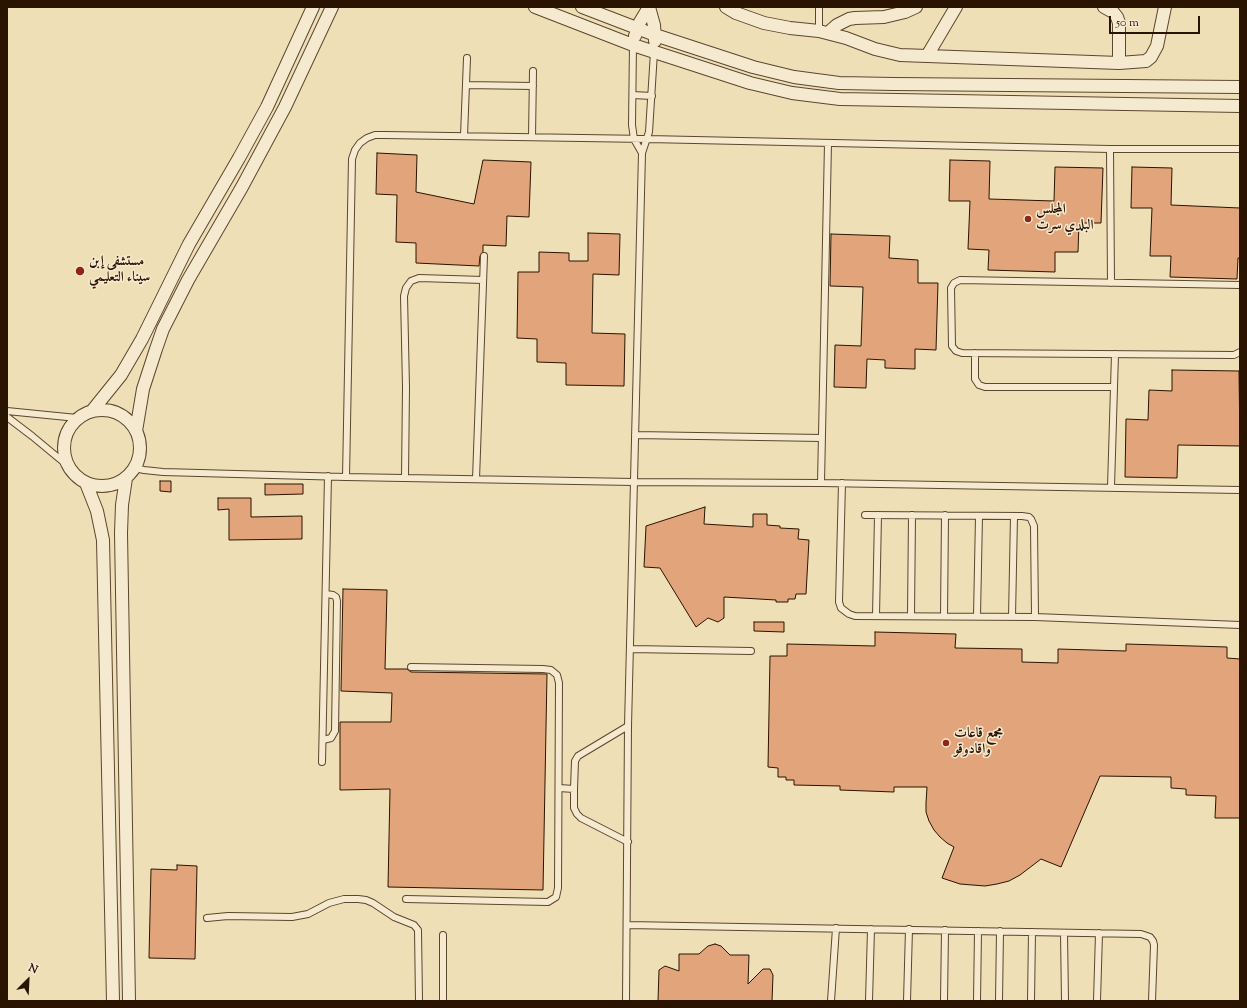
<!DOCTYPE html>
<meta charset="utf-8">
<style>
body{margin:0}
#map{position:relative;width:1247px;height:1008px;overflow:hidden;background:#efdfb6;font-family:"Sorts Mill Goudy",serif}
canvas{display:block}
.frame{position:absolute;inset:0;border:8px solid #2a1300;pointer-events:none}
.north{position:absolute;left:8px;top:960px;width:40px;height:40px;-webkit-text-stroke:3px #f5ead0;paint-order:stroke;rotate:24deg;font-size:11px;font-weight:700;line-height:16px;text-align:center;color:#2a1300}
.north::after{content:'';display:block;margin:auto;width:14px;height:18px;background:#2a1300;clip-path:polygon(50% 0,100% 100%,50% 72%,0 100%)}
.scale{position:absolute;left:1109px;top:16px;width:91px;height:18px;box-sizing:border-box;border:2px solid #2a1300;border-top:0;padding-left:5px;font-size:12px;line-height:14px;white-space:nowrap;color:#2a1300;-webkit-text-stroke:3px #f5ead0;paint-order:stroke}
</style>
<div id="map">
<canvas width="1247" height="1008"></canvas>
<div class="frame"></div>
<div class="north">N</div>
<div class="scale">50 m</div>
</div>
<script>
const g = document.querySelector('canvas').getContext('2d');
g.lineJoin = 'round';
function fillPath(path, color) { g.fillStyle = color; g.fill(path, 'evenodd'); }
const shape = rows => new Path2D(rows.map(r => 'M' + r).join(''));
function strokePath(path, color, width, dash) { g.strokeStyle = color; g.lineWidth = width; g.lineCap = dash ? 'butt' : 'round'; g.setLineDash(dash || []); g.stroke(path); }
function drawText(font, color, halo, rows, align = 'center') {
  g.font = font + ' "Sorts Mill Goudy",Amiri,serif'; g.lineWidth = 3; g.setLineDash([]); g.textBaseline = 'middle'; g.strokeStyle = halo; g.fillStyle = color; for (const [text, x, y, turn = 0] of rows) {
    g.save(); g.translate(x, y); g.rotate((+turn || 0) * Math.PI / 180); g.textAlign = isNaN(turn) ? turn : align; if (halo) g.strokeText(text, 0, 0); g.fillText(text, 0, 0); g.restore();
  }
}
const building = shape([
 [377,153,417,155,416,192,474,204,483,160,531,162,529,217,507,216,506,246,483,245,483,252,480,256,479,266,416,263,416,243,396,242,397,195,376,194,377,153],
 [950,160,990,161,989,199,1054,201,1055,167,1103,168,1101,223,1079,223,1078,252,1055,252,1055,272,988,270,989,250,968,249,970,201,949,201,950,160],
 [1132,167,1172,168,1171,205,1240,208,1240,258,1238,258,1237,279,1170,277,1171,256,1150,256,1152,208,1131,208,1132,167],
 [588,233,620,234,619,275,593,274,592,333,625,334,624,386,566,385,566,363,537,362,537,339,517,338,518,272,539,272,539,252,569,253,569,261,588,261,588,233],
 [831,234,890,236,889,258,918,260,918,283,938,283,936,350,915,349,915,369,885,368,885,360,867,359,866,388,834,387,835,345,861,346,863,287,830,286,831,234],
 [1172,370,1239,371,1240,446,1178,445,1177,478,1125,477,1126,419,1148,420,1149,390,1172,391,1172,370],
 [160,481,171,481,171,492,160,491,160,481],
 [265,484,303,484,303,494,265,495,265,484],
 [218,498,251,498,251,517,302,516,302,539,229,540,229,509,218,510,218,498],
 [705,507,704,524,753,527,753,514,767,514,767,525,780,526,780,528,799,529,798,539,809,540,806,594,796,594,795,599,788,599,788,602,776,602,776,600,724,597,724,618,718,622,708,618,696,627,660,568,644,567,646,526,705,507],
 [343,589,387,590,385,669,407,669,411,672,547,674,543,890,388,887,390,789,340,790,340,722,391,722,392,693,341,691,343,589],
 [754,622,784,622,784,632,754,631,754,622],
 [875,632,956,634,955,648,1022,649,1022,662,1058,663,1058,649,1126,651,1126,644,1227,647,1227,658,1240,659,1240,818,1215,818,1216,796,1186,795,1186,789,1171,788,1171,777,1100,776,1061,867,1041,859,1020,875,1009,881,997,884,985,886,960,884,942,878,954,847,947,843,940,837,934,830,929,821,926,812,926,803,927,787,894,787,894,792,840,790,840,786,794,785,794,780,786,780,786,777,778,777,778,768,768,767,770,656,787,656,787,644,875,646,875,632],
 [177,865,197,866,195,959,149,958,151,869,177,870,177,865],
 [715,944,721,946,730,955,749,955,748,984,763,969,770,969,773,975,772,1001,658,1001,659,970,665,966,679,971,679,954,699,954,708,946,715,944]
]);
fillPath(building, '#e1a47b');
strokePath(building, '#2a1300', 1);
const service = shape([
 [819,31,819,7],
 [633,45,632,125,634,139,642,153],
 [466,85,533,86],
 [633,95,652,96],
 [464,136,467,58],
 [532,137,533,71],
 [1110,149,1111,283],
 [1240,285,960,280,954,283,951,288,952,346,956,351,962,353,1234,355,1240,352],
 [975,353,975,379,979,385,985,387,1114,387],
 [7,411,77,418],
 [7,417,32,436,67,465],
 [635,435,822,438],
 [135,468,144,470,163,472,346,477,634,482,821,483,1240,490],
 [346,477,352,159,355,150,360,143,367,138,375,135,384,135,648,139,1110,149,1240,149],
 [405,478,406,387,404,296,406,288,411,281,419,278,483,280],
 [476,479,484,256],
 [821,483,828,143],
 [842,483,839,602,841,608,849,614,855,616,1035,617,1240,625],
 [1111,487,1115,354],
 [865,515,1022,516,1029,517,1031,519,1034,526,1035,617],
 [876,616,878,515],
 [911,616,912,515],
 [944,616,945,515],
 [977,616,979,516],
 [1012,617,1014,516],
 [630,649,751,651],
 [323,740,331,738,335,731,337,601,336,597,333,595,326,594],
 [322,762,328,476],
 [559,788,574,789],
 [628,842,581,818,577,814,574,808,574,789,575,761,578,756,628,726],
 [406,899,548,902,556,897,558,888,559,683,557,675,551,670,543,669,411,667],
 [207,918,228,916,292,917,308,914,329,903,344,899,358,899,366,900,373,903,394,917,414,925,418,930,419,1001],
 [627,925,1141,934,1150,937,1153,941,1154,945,1152,1001],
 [1064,933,1065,1001],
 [443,1001,443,935],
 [626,1001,628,726,642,153,649,132,654,52],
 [831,1001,836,928],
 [869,1001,871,929],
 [907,1001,909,929],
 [944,1001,945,930],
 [977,1001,978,931],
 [999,1001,1000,931],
 [1031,1001,1032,932],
 [1097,1001,1099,933]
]);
const minor = shape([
 [535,7,633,45,750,83,792,93,840,99,1240,106],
 [582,7,655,35,753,67,794,77,839,83,894,84,1240,87],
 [649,7,654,25,655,41],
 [726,7,736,13,764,23,790,28,819,31,846,38,875,49,900,55,1119,63,1146,61,1151,57,1157,46,1165,7],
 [1104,7,1113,12,1117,17,1119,23,1119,63],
 [828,33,837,25,849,19,855,18,884,17,905,12,916,7],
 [635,36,640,22,649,7],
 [927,56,956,7],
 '64 448a38 38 0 1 1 76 0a38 38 0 1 1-76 0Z',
 [92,411,121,375,142,339,189,244,239,158,267,107,313,7],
 [136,431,143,389,156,349,163,329,188,280,242,187,285,107,332,7],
 [126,478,122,505,121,533,129,1001],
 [86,483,97,511,103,540,113,1001]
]);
strokePath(service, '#5b462e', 8);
strokePath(minor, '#5b462e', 14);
strokePath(service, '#f5ead0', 6);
strokePath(minor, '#f5ead0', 12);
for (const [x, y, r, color] of [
 [1028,219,4,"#8f2418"],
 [80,271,5,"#8f2418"],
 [946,743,4,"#8f2418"]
]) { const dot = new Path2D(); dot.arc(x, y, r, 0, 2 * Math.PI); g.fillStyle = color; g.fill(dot); strokePath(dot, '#f5ead0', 1.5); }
drawText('bold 14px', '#2a1300', '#f5ead0', [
 ["المجلس",1036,211],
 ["البلدي سرت",1036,227],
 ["مستشفى إبن",89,263],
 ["سيناء التعليمي",89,279],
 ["مجمع قاعات",954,735],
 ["واقادوقو",954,751]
], 'left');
</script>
